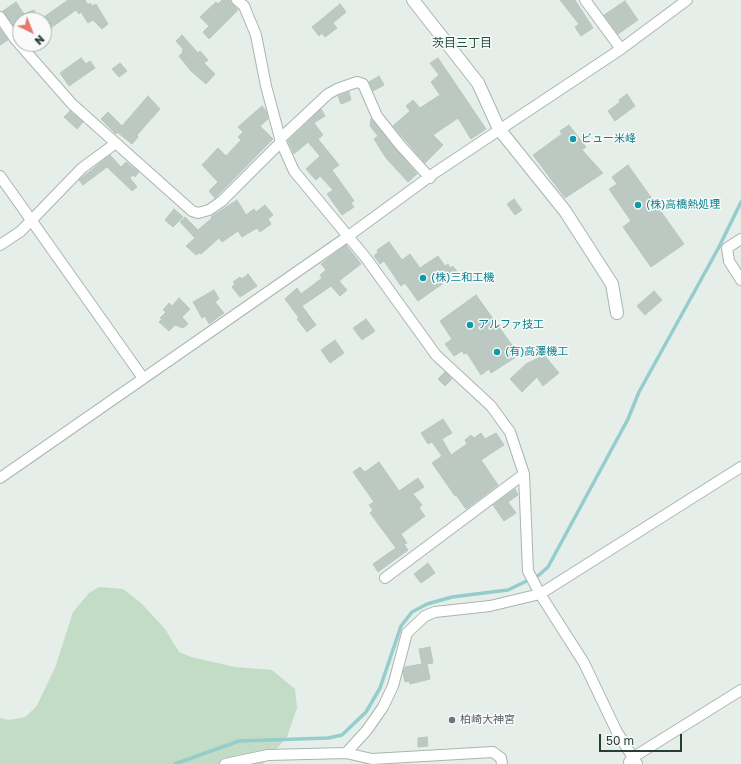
<!DOCTYPE html>
<meta charset="utf-8">
<style>
body{margin:0}
#map{position:relative;width:741px;height:764px;overflow:hidden;background:#e6eee9;font-family:"Golos Text",sans-serif}
canvas{display:block}
.north{position:absolute;left:12px;top:12px;width:40px;height:40px;box-sizing:border-box;background:#f7faf8;border:1px solid #a4afaa;border-radius:50%;rotate:137deg;font-size:11px;font-weight:700;line-height:16px;text-align:center;color:#273e34}
.north::after{content:'';display:block;margin:auto;width:14px;height:18px;background:#e4796e;clip-path:polygon(50% 0,100% 100%,50% 72%,0 100%)}
.scale{position:absolute;left:599px;top:734px;width:83px;height:18px;box-sizing:border-box;border:2px solid #273e34;border-top:0;padding-left:5px;font-size:12px;line-height:14px;white-space:nowrap;color:#273e34;-webkit-text-stroke:3px #f7faf8;paint-order:stroke}
</style>
<div id="map">
<canvas width="741" height="764"></canvas>
<div class="north">N</div>
<div class="scale">50 m</div>
</div>
<script>
const g = document.querySelector('canvas').getContext('2d');
g.lineJoin = 'round';
function fillPath(path, color) { g.fillStyle = color; g.fill(path, 'evenodd'); }
const shape = rows => new Path2D(rows.map(r => 'M' + r).join(''));
function strokePath(path, color, width, dash) { g.strokeStyle = color; g.lineWidth = width; g.lineCap = dash ? 'butt' : 'round'; g.setLineDash(dash || []); g.stroke(path); }
function drawText(font, color, halo, rows, align = 'center') {
  g.font = font + ' "Golos Text","Noto Sans JP",sans-serif'; g.lineWidth = 3; g.setLineDash([]); g.textBaseline = 'middle'; g.strokeStyle = halo; g.fillStyle = color; for (const [text, x, y, turn = 0] of rows) {
    g.save(); g.translate(x, y); g.rotate((+turn || 0) * Math.PI / 180); g.textAlign = isNaN(turn) ? turn : align; if (halo) g.strokeText(text, 0, 0); g.fillText(text, 0, 0); g.restore();
  }
}
fillPath(shape([
 [99,587,123,589,142,604,165,629,179,652,191,657,235,667,272,670,295,689,297,708,287,737,263,764,0,764,0,718,9,720,25,717,36,707,55,668,73,612,89,593]
]), '#c2dcc5');
strokePath(shape([
 [175,764,239,741,328,738,342,735,366,712,380,688,401,626,412,612,427,604,452,597,508,590,539,575,548,567,628,419,639,392,719,247,741,202]
]), '#95cccc', 3.5);
const building = shape([
 [68,0,85,0,88,5,90,3,92,6,96,4,108,24,102,29,93,20,88,23,81,12,79,14,76,10,48,30,44,24,44,20,41,19,68,0],
 [222,0,229,0,238,10,209,39,203,32,209,26,200,17,216,2,218,4,222,0],
 [560,0,575,0,593,28,581,36,575,27,579,24,560,0],
 [625,1,638,20,618,34,604,15,625,1],
 [16,2,24,14,34,10,39,20,20,20,19,33,3,11,16,2],
 [340,4,346,12,333,23,337,28,325,37,322,33,319,36,312,27,340,4],
 [0,29,8,40,0,45,0,29],
 [182,35,198,53,200,51,208,60,204,63,215,74,206,84,191,71,179,56,183,52,182,51,183,49,176,41,182,35],
 [81,58,86,64,90,61,95,68,69,86,60,73,81,58],
 [438,58,486,129,471,139,458,118,433,135,443,145,425,163,393,126,410,111,406,106,413,100,420,108,440,95,431,82,439,75,430,63,438,58],
 [120,63,127,71,119,77,112,69,120,63],
 [379,76,384,85,373,91,369,82,379,76],
 [349,92,351,100,341,104,338,96,349,92],
 [627,94,635,106,615,121,608,111,620,102,619,100,627,94],
 [148,96,160,109,137,135,138,137,132,144,117,132,116,134,101,119,108,112,122,126,148,96],
 [262,106,266,111,268,119,260,126,273,139,215,198,209,191,218,182,202,165,218,148,226,156,241,140,238,137,243,132,238,127,262,106],
 [321,109,325,116,314,123,323,135,318,139,339,165,332,170,354,201,351,203,354,207,342,215,327,194,333,190,320,176,316,180,306,169,320,156,308,142,294,154,288,141,321,109],
 [70,111,83,122,77,129,64,117,70,111],
 [371,119,417,174,408,182,386,158,374,139,378,136,370,126,371,119],
 [569,125,586,147,582,150,603,173,565,198,533,155,562,134,560,131,569,125],
 [110,155,121,167,126,162,139,172,135,177,133,175,130,178,137,187,132,191,107,167,83,185,79,180,110,155],
 [628,165,684,244,651,267,623,227,631,221,609,189,617,184,612,177,628,165],
 [514,199,522,210,515,215,507,204,514,199],
 [237,200,246,215,254,209,256,212,265,205,273,215,268,219,271,224,260,232,257,228,242,237,238,231,222,242,219,238,201,254,199,253,196,255,186,246,195,238,180,222,185,217,198,230,212,218,211,217,237,200],
 [174,209,183,217,173,227,165,220,174,209],
 [389,242,402,260,410,254,420,268,438,256,445,266,448,264,450,268,453,266,458,273,418,301,405,283,401,286,384,261,380,264,374,256,378,252,377,250,389,242],
 [346,245,361,264,339,281,347,290,340,296,331,286,302,306,316,325,307,332,297,319,299,318,285,299,297,288,301,294,322,278,320,275,326,270,321,264,346,245],
 [248,274,257,286,240,297,232,287,235,284,233,282,240,277,242,279,248,274],
 [214,290,219,299,215,302,224,313,209,324,205,316,202,318,193,302,214,290],
 [654,291,662,300,645,315,637,306,654,291],
 [476,295,519,355,491,373,489,369,481,375,467,353,464,354,462,351,454,356,445,344,452,339,440,321,476,295],
 [179,298,190,309,182,317,188,324,183,328,175,325,169,331,159,322,162,319,160,318,166,312,163,310,169,303,172,306,179,298],
 [366,319,375,331,362,340,353,328,366,319],
 [335,340,344,353,330,363,321,350,335,340],
 [544,355,559,373,543,386,537,377,522,392,510,379,526,364,544,355],
 [445,372,452,379,445,386,438,379,445,372],
 [443,419,452,433,442,439,451,455,467,444,465,440,471,435,474,438,481,433,485,439,496,433,504,445,481,460,498,485,466,509,456,495,455,496,432,463,442,456,432,442,428,444,421,433,443,419],
 [379,462,399,491,418,478,424,487,413,494,422,505,419,508,425,516,401,534,407,543,404,544,408,550,378,572,373,564,396,548,370,513,373,510,369,505,374,502,353,472,360,467,365,472,379,462],
 [515,489,518,495,508,502,516,513,504,521,493,505,515,489],
 [428,563,435,573,421,583,414,574,428,563],
 [430,647,433,663,427,664,430,679,410,684,409,681,405,682,403,673,405,667,422,664,419,649,430,647],
 [427,737,428,746,418,747,418,738,427,737]
]);
fillPath(building, '#bcc8c2');
strokePath(building, '#b9c7bf', 1);
const minor = shape([
 [237,0,244,6,256,35,266,86,281,142,294,171,366,258,436,355,491,406,510,432,524,474,528,571,540,594,584,663,617,732,637,764],
 [585,0,621,49],
 [0,17,15,39,72,104,192,211,198,213,209,210,222,201,281,142],
 [281,138,328,94,337,89,357,82,363,84,377,116,400,145,430,178],
 [0,176,143,378],
 [741,239,727,248,729,261,741,280],
 [0,245,21,231,82,168,116,143],
 [0,478,347,237,436,172,621,49,687,0],
 [385,578,524,474],
 [346,753,367,730,383,707,393,686,407,633,425,616,435,612,490,606,540,594,741,467],
 [629,762,632,758,741,690],
 [225,764,268,755,346,753,372,759,493,752,501,758,502,764]
]);
const tertiary = shape([
 [413,0,478,83,499,129,565,211,592,253,612,284,617,313]
]);
strokePath(minor, '#a9b6af', 12);
strokePath(tertiary, '#a9b6af', 14);
strokePath(minor, '#fff', 10);
strokePath(tertiary, '#fff', 12);
for (const [x, y, r, color] of [
 [573,139,4,"#0f9aa8"],
 [638,205,4,"#0f9aa8"],
 [423,278,4,"#0f9aa8"],
 [470,325,4,"#0f9aa8"],
 [497,352,4,"#0f9aa8"],
 [452,720,4,"#6b7280"]
]) { const dot = new Path2D(); dot.arc(x, y, r, 0, 2 * Math.PI); g.fillStyle = color; g.fill(dot); strokePath(dot, '#f7faf8', 1.5); }
drawText('11px', '#0d838f', '#f7faf8', [
 ["ビュー米峰",581,139],
 ["(株)高橋熱処理",646,205],
 ["(株)三和工機",431,278],
 ["アルファ技工",478,325],
 ["(有)高澤機工",505,352]
], 'left');
drawText('11px', '#5b616d', '#f7faf8', [
 ["柏崎大神宮",460,720]
], 'left');
drawText('12px', '#254e3e', '#f7faf8', [
 ["茨目三丁目",462,43]
]);
</script>
